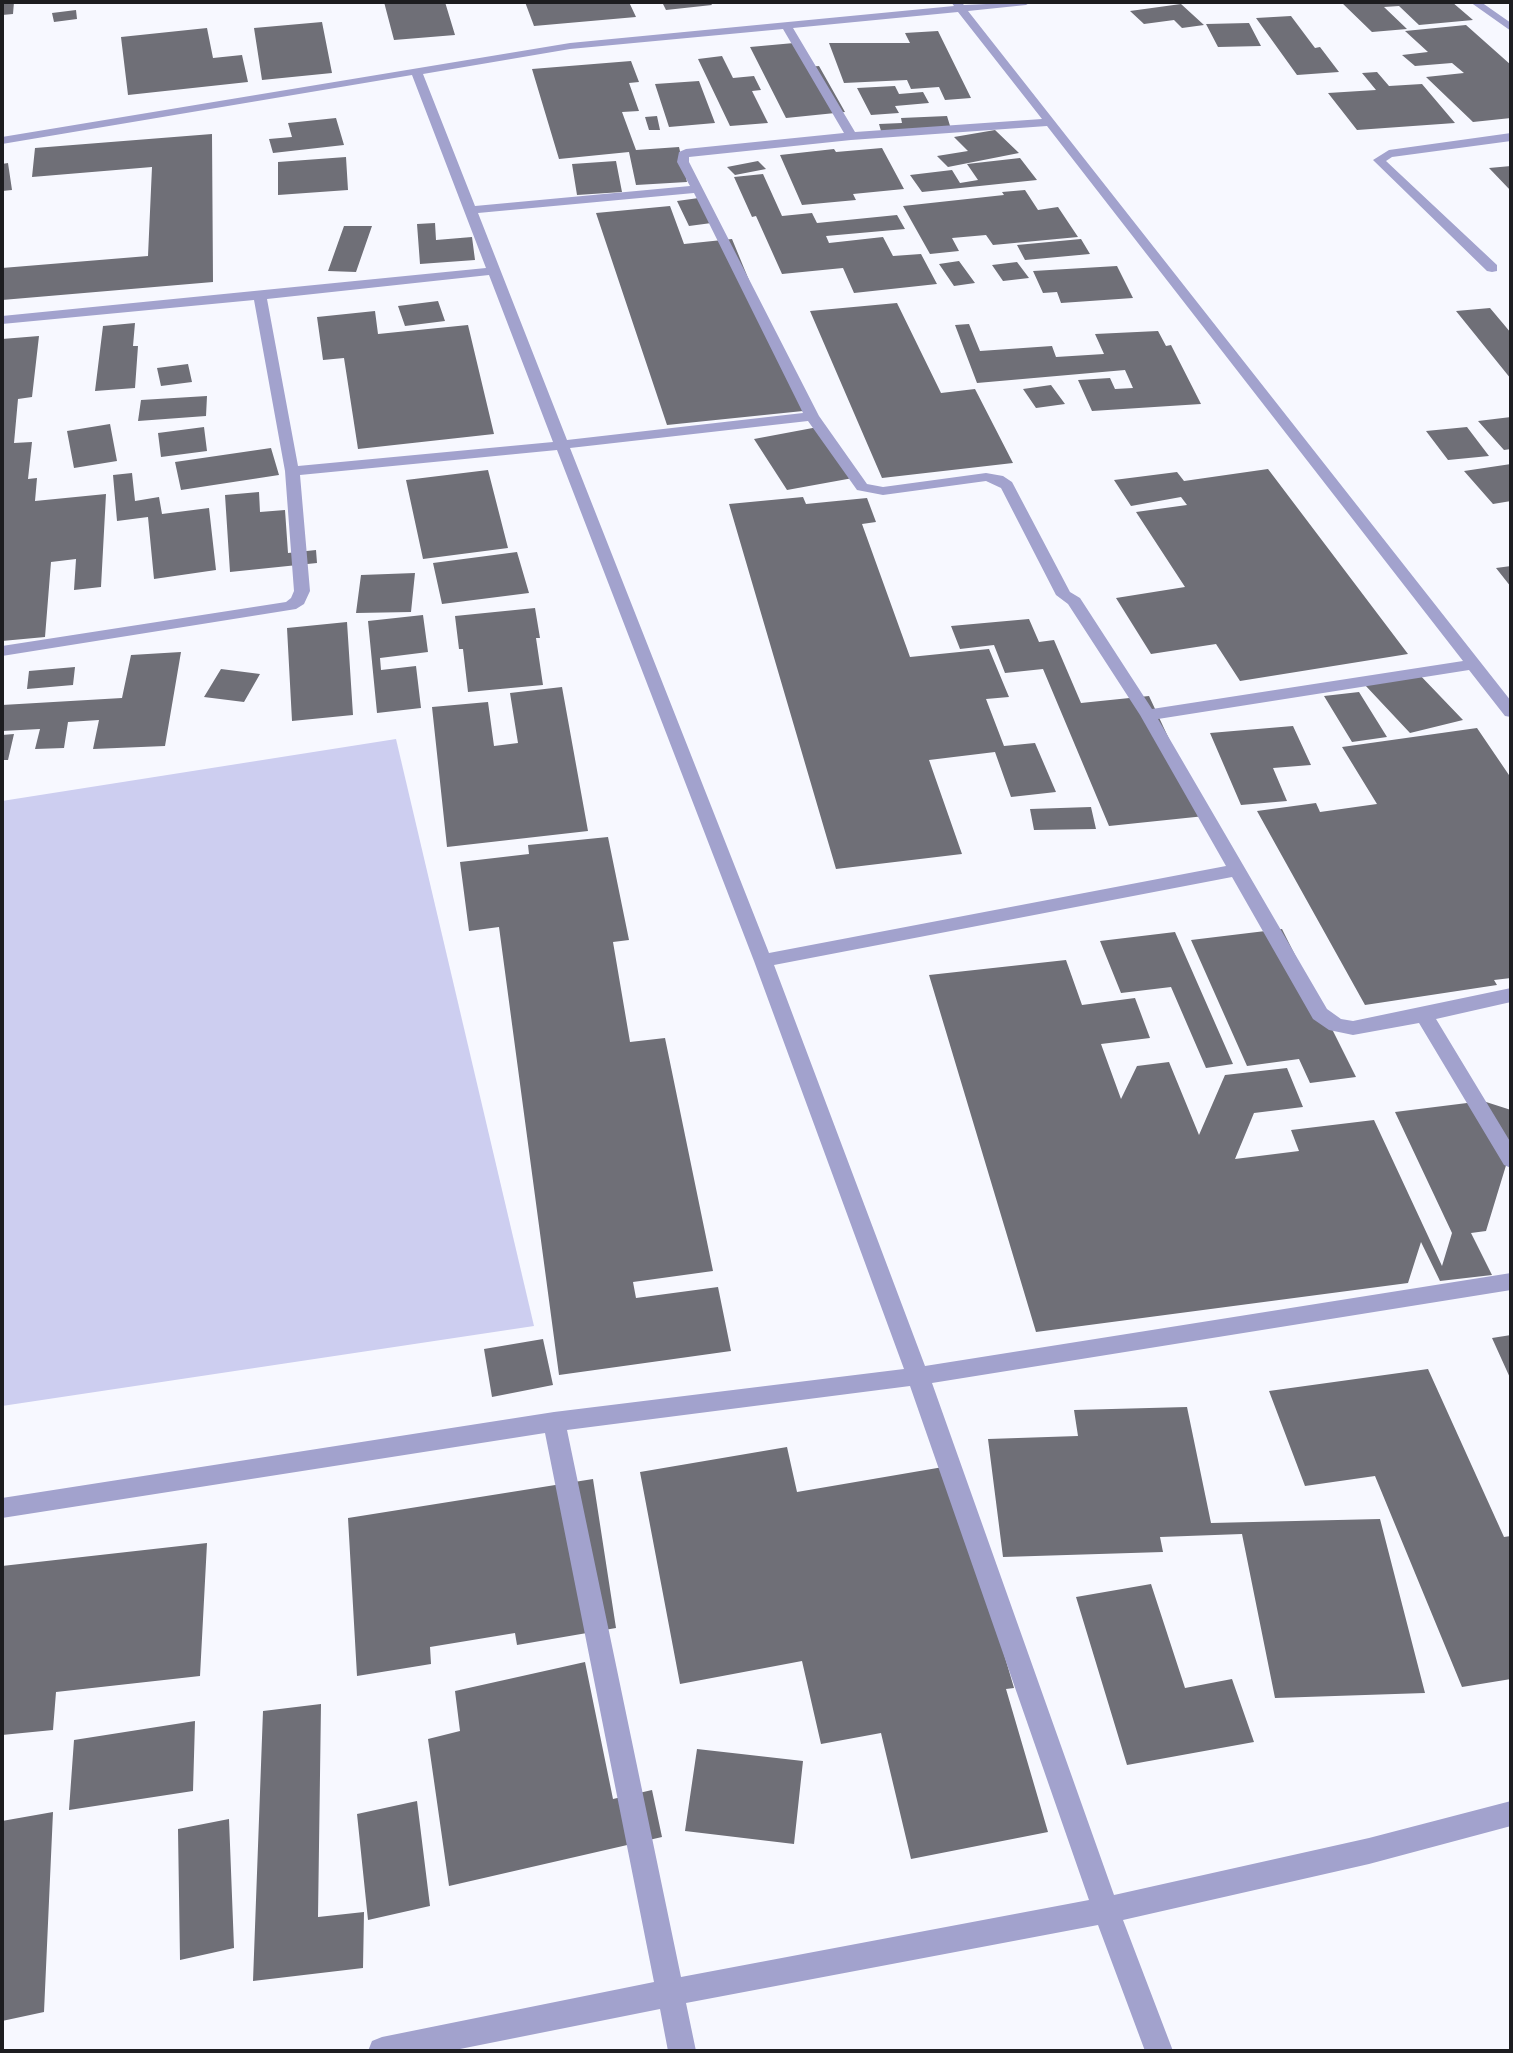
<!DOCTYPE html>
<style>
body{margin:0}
#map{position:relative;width:1513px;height:2053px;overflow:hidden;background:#f7f8ff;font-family:Arial,sans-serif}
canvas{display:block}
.frame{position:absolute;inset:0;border:4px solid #1d1d20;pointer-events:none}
</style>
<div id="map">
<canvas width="1513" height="2053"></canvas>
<div class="frame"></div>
</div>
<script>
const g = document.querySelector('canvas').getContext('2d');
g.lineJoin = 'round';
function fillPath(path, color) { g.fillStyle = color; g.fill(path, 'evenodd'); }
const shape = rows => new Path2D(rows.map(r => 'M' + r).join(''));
fillPath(shape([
 [396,739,534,1326,2,1406,2,801]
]), '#cdcef0');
fillPath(shape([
 [2,2,14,2,13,14,2,15],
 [384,2,445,2,455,35,394,40],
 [525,2,629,2,636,17,534,26],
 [662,2,710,2,712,5,666,10],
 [1341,2,1452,2,1473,20,1419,25,1399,6,1384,7,1407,29,1372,32],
 [1181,4,1204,25,1182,28,1174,20,1144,24,1130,11],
 [76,10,77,19,54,22,52,13],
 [1291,16,1315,48,1320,47,1339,72,1297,75,1256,18],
 [322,22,332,73,262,80,254,28],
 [1249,23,1261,46,1218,47,1206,24],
 [1466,25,1511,65,1511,118,1473,122,1426,77,1464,73,1452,63,1415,66,1402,55,1428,52,1405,31],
 [207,28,213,58,242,55,248,82,128,95,121,37],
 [938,31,971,98,945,100,939,87,911,89,907,80,844,83,829,43,910,43,905,33],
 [794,43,807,67,819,66,845,112,786,118,750,47],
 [722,56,733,78,754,76,761,90,752,91,768,123,730,126,698,59],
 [631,61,639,82,629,83,639,111,622,112,636,150,679,147,687,182,636,185,629,152,559,159,532,69],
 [1377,72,1389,86,1422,84,1455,123,1357,130,1328,93,1376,90,1362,73],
 [699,81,715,123,669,127,655,84],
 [895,86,899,94,923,92,929,103,895,106,899,113,871,115,857,88],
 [657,116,660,130,649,130,645,117],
 [947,116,951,129,881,131,879,124,902,123,901,118],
 [336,118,344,145,273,153,269,139,292,137,288,123],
 [995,130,1019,153,948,167,937,156,968,151,954,137],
 [212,134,213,282,2,300,2,268,148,256,152,167,32,177,35,148],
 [882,148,904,189,853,194,856,200,802,205,780,155,834,149,836,152],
 [346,157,348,190,278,195,278,162],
 [1020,158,1037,180,922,192,910,175,952,170,960,183,978,180,967,164],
 [616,161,622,192,577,195,572,164],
 [758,161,766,169,735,175,727,167],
 [8,163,12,190,2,191,2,164],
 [1511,166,1511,191,1489,168],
 [763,174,782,216,812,213,817,223,897,215,905,229,826,236,829,243,883,237,893,256,921,254,937,284,854,293,843,268,782,274,756,216,752,217,734,177],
 [1025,190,1038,210,1058,207,1078,237,993,245,986,235,952,238,959,251,930,254,903,206,1004,195,1002,192],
 [706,197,719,222,689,226,677,201],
 [670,206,684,244,732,239,803,411,667,425,596,213],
 [435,223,436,240,472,237,475,260,420,264,417,224],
 [344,226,372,226,356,272,328,271],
 [1081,239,1090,254,1025,260,1017,245],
 [959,261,975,283,954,286,939,264],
 [1017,262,1029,278,1003,281,992,265],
 [1117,266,1133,298,1061,303,1057,292,1043,293,1033,271],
 [438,301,445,321,405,326,398,306],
 [897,303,941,393,975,389,1013,463,882,478,810,311],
 [1490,308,1511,333,1511,379,1456,311],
 [375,311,378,334,468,325,494,434,358,449,344,358,323,360,317,317],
 [135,323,133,346,138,346,135,388,95,391,103,326],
 [969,324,980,351,1052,346,1056,357,1104,354,1095,334,1158,331,1166,346,1171,345,1201,404,1092,411,1078,380,1110,378,1115,389,1133,388,1125,370,977,383,955,325],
 [39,336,32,397,18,399,14,443,32,442,28,479,37,478,35,501,106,494,101,587,74,590,76,559,51,562,45,637,2,641,2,339],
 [188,364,192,382,161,386,157,368],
 [1051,385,1065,404,1036,408,1023,389],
 [207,396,206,416,138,421,141,400],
 [1511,417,1511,449,1504,450,1478,421],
 [110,424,117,461,74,468,67,431],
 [204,427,207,451,161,457,158,433],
 [818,427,853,478,787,490,754,439],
 [1467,427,1489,456,1448,460,1426,431],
 [271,448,279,475,181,490,175,462],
 [1511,464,1511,501,1493,504,1464,471],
 [1268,469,1408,654,1240,681,1216,644,1151,654,1116,598,1185,587,1136,512,1187,505,1181,497,1131,506,1114,480,1177,472,1184,481],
 [488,470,508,548,423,559,406,480],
 [132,473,135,501,159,497,162,514,209,508,216,570,154,579,148,517,117,521,113,475],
 [259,492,260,512,285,510,288,553,316,550,317,563,230,572,225,495],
 [803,497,806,504,867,498,876,522,862,524,910,657,989,649,1009,697,986,699,1004,746,1035,743,1056,792,1011,797,995,752,929,760,962,854,836,869,729,504],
 [517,552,529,593,442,604,433,563],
 [1511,566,1511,587,1496,568],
 [415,573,411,612,356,613,361,575],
 [535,608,540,638,536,638,543,685,468,692,463,649,459,649,455,616],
 [423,615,428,652,380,658,381,670,416,666,421,708,377,713,368,621],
 [1029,619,1039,642,1054,640,1081,703,1149,696,1205,816,1109,826,1043,669,1005,673,994,645,960,649,951,626],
 [347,622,353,715,292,721,287,628],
 [181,652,165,746,93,749,99,720,68,722,64,748,35,749,40,729,2,731,2,705,122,698,131,655],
 [75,667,73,685,27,689,29,671],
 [221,669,260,674,244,702,204,697],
 [1416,671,1463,720,1410,733,1364,684],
 [562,687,588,831,447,847,432,707,488,702,494,746,518,743,510,693],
 [1359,692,1387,737,1352,742,1324,696],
 [1293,726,1311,765,1273,768,1287,801,1241,805,1210,733],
 [1477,728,1511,778,1511,978,1494,980,1497,985,1365,1005,1257,811,1316,803,1320,812,1377,804,1342,747],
 [14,734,8,760,2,760,2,735],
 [1091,807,1096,829,1034,830,1030,809],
 [608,837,629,940,613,942,630,1042,665,1038,713,1271,633,1282,636,1298,718,1287,731,1351,559,1375,499,927,469,931,460,862,529,854,528,845],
 [1282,929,1356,1077,1310,1083,1299,1059,1247,1066,1191,940],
 [1175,932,1233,1064,1206,1068,1171,987,1121,993,1100,941],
 [1066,960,1082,1005,1135,998,1150,1038,1101,1044,1121,1099,1137,1066,1169,1062,1199,1135,1225,1075,1287,1068,1303,1107,1254,1113,1235,1159,1299,1151,1291,1130,1374,1120,1442,1266,1452,1233,1395,1112,1483,1101,1511,1110,1511,1149,1486,1231,1471,1233,1492,1275,1440,1281,1421,1242,1408,1283,1036,1332,929,975],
 [1511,1335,1511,1380,1492,1338],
 [543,1339,553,1385,492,1397,484,1349],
 [1428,1369,1504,1537,1511,1536,1511,1679,1462,1687,1375,1476,1305,1486,1269,1391],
 [1187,1407,1211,1523,1380,1519,1425,1693,1275,1698,1242,1534,1160,1537,1163,1552,1003,1557,988,1439,1078,1436,1074,1410],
 [787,1447,797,1492,949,1466,1014,1688,1006,1689,1048,1832,911,1859,881,1733,821,1744,802,1661,680,1684,640,1472],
 [593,1479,616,1628,517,1645,515,1633,430,1647,431,1664,357,1676,348,1518],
 [207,1543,200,1676,56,1692,53,1730,2,1735,2,1566],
 [1151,1584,1185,1688,1232,1679,1254,1742,1127,1765,1076,1597],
 [585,1662,613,1799,652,1790,662,1837,449,1886,428,1739,460,1731,455,1691],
 [321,1704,318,1917,364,1912,363,1968,253,1981,263,1711],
 [195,1721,193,1791,69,1810,74,1740],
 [697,1749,803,1761,794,1844,685,1831],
 [417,1801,430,1906,368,1920,357,1814],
 [53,1812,44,2012,2,2021,2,1821],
 [229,1819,234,1948,180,1960,178,1829]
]), '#6f6f77');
fillPath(shape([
 [951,2,961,2,964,5,1031,2,1026,5,968,11,1511,701,1511,717,1505,716,1469,670,1158,719,1327,1009,1341,1019,1353,1021,1511,988,1511,1002,1436,1019,1511,1143,1511,1168,1504,1165,1419,1023,1353,1035,1329,1030,1313,1019,1232,877,774,965,925,1366,1511,1273,1511,1290,932,1383,1114,1895,1369,1838,1511,1801,1511,1826,1369,1864,1123,1920,1173,2051,1145,2051,1098,1925,686,2003,696,2051,668,2051,660,2009,450,2051,368,2051,372,2041,382,2037,654,1982,545,1433,2,1518,2,1498,554,1412,904,1369,754,961,557,450,300,475,310,591,304,604,296,609,2,656,2,646,286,602,291,598,294,591,285,471,254,300,2,324,2,316,486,268,412,75,2,144,2,137,570,43,954,6,951,2],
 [958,12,1042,119,855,132,793,28,958,12],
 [783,29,844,133,686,149,679,152,677,162,690,186,475,206,423,74,570,49,783,29],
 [1047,126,1463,661,1152,709,1080,598,1070,592,1012,482,1003,476,986,473,883,487,867,484,819,416,689,162,689,157,851,140,1047,126],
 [694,193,803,413,567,440,478,213,694,193],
 [489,275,553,442,298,466,267,299,489,275],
 [808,421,857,490,883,495,986,481,1001,488,1056,595,1068,604,1140,715,1226,866,769,953,570,448,808,421],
 [910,1386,1089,1900,681,1977,567,1430,910,1386],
 [1470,2,1481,2,1511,23,1511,31,1470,2],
 [1511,133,1511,141,1392,157,1386,161,1497,265,1497,271,1492,272,1487,271,1373,160,1389,150,1511,133]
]), '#a2a2cd');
</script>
